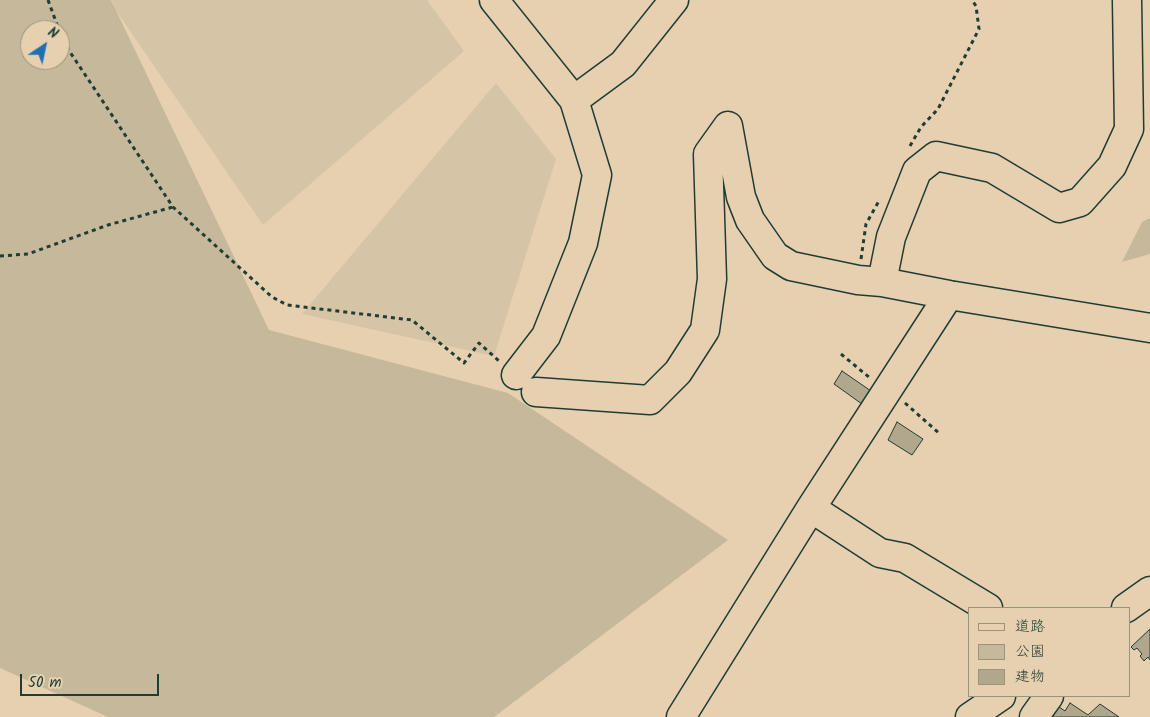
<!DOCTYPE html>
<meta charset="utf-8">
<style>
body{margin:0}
#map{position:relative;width:1150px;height:717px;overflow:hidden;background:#e7d0b0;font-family:Kalam,"Klee One",sans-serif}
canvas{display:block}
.legend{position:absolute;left:968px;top:607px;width:162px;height:90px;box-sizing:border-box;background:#e7d0b0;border:1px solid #97957e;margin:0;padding:6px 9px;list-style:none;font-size:15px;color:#1f3d34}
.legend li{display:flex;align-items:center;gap:10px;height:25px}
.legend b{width:25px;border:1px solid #97957e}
.north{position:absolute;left:20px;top:20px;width:50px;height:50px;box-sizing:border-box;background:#e7d0b0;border:1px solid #97957e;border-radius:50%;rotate:34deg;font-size:14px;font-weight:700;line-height:20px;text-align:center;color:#1f3d34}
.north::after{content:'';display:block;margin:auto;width:18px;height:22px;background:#1f6fb2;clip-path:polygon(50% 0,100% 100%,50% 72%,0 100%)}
.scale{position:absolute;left:20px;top:674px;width:139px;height:22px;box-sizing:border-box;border:2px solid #1f3d34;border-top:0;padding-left:6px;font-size:15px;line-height:18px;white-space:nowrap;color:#1f3d34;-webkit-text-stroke:4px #e7d0b0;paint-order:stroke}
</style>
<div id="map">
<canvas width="1150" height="717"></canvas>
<ul class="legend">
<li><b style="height:6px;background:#e7d0b0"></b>道路</li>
<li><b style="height:14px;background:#c6b89b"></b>公園</li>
<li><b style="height:14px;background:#b0a78d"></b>建物</li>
</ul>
<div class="north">N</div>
<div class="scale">50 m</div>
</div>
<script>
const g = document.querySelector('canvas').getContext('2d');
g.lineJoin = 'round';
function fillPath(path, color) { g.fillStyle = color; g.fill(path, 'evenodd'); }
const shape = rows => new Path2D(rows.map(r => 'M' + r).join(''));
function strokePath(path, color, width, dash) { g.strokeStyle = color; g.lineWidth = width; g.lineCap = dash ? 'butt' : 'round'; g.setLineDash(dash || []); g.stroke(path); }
fillPath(shape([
 [112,0,427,0,464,51,263,225,115,9],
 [496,83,556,159,494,356,302,314]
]), '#d6c4a6');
fillPath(shape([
 [0,0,111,0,269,330,508,393,728,540,494,717,108,717,0,668],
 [30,30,60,30,60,60,30,60],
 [1150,218,1150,254,1122,262,1142,222]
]), '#c6b89b');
const building = shape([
 [842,371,871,391,862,404,834,384,842,371],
 [897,422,923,439,912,455,888,440,897,422],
 [1150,629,1150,660,1148,657,1144,661,1140,656,1142,654,1137,648,1134,650,1131,647,1150,629],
 [1070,703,1088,715,1100,704,1119,717,1048,717,1056,705,1065,711,1070,703]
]);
fillPath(building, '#b0a78d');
strokePath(building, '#1f3d34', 1);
const minor = shape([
 [494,0,574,100,597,175,583,243,546,336,516,375],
 [574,100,623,64,674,0],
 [728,126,741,197,750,220,775,256,791,266,858,280,882,282,949,295,1150,328],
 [882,282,891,237,917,171,936,156,992,168,1059,208,1080,202,1112,166,1129,129,1127,0],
 [536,392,650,400,678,372,705,330,712,279,708,154,728,126],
 [811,508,880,553,905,558,988,608],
 [1126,608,1150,591],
 [681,717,811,508,949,295],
 [970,717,1001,696],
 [1034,717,1049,696]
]);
strokePath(minor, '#1f3d34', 31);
strokePath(shape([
 [48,0,59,30],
 [60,32,66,46,173,207,272,297,287,305,412,320,464,363,479,343,499,361],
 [910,146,921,127,938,109,979,29,976,6,972,0],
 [0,256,28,254,108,225,173,207],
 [861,259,866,224,880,199],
 [841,354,870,378],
 [905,403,940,434]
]), '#1f3d34', 3, [4, 4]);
strokePath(minor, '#e7d0b0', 28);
</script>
